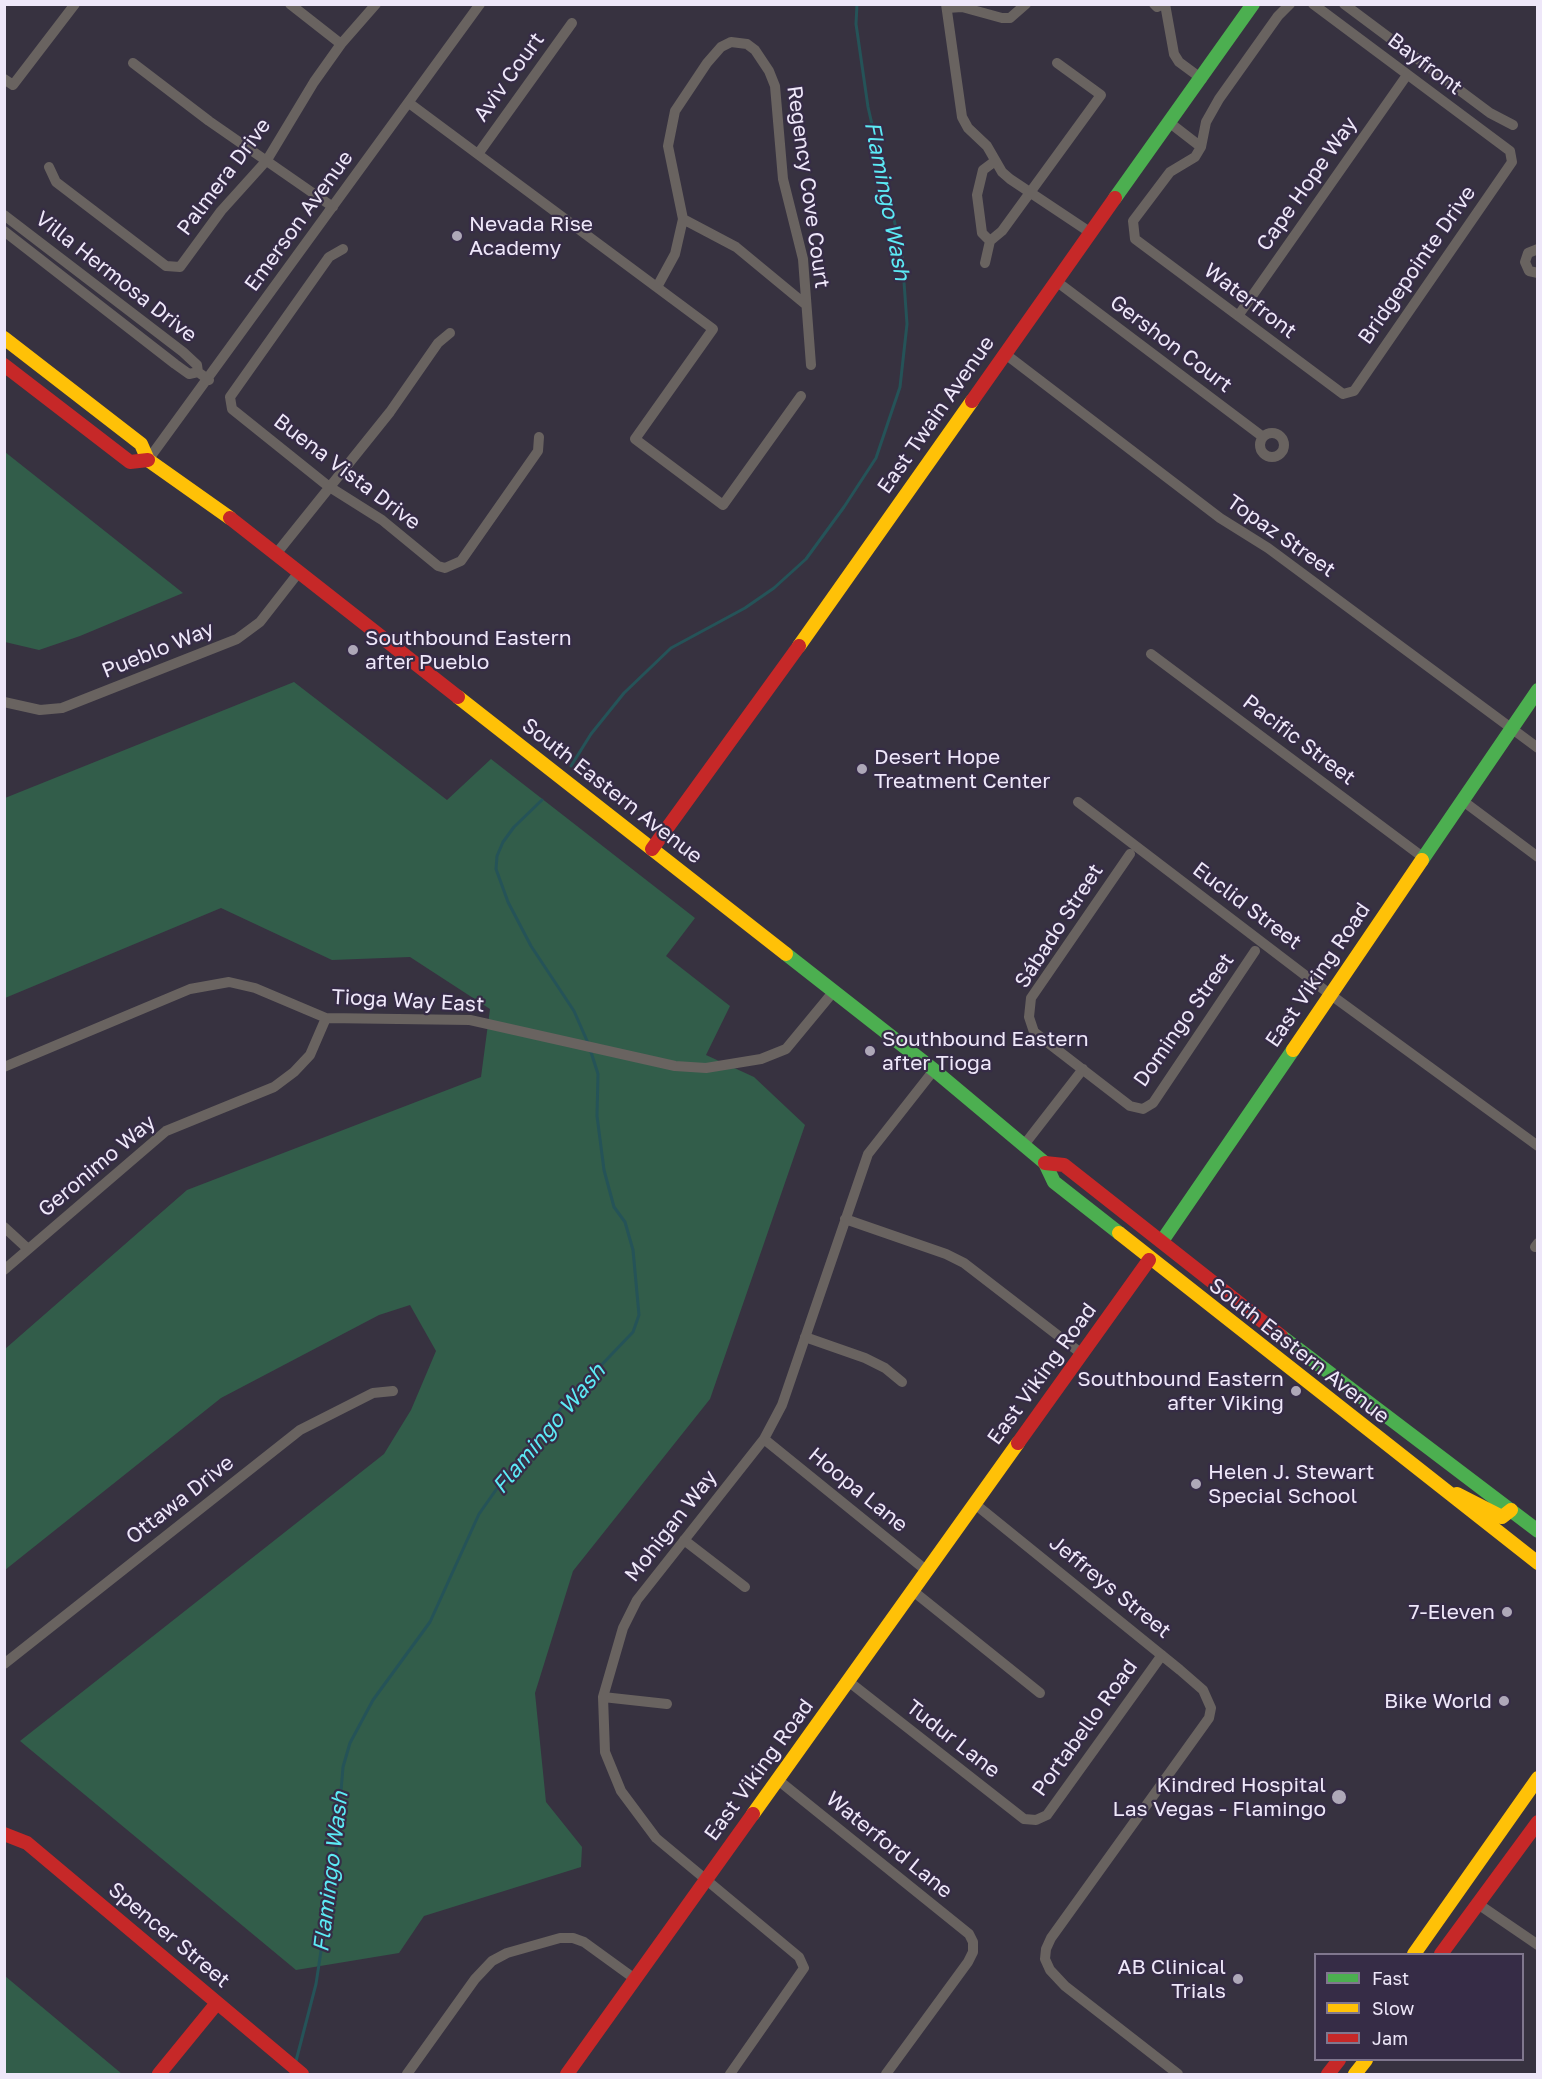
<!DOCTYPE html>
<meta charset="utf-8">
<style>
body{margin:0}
#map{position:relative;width:1542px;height:2079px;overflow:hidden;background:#373240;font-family:"Golos Text",sans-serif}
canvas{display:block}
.frame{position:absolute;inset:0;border:6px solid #eee7f9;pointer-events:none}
.legend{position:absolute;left:1314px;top:1953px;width:210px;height:108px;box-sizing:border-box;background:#362c46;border:2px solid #80778e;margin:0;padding:8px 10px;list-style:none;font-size:18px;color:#eee7f9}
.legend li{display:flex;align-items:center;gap:12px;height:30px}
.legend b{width:30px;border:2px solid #80778e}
</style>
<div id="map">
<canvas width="1542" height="2079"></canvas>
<div class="frame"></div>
<ul class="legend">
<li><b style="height:8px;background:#4caf50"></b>Fast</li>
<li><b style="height:8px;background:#ffc107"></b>Slow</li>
<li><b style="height:8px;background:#c62828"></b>Jam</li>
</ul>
</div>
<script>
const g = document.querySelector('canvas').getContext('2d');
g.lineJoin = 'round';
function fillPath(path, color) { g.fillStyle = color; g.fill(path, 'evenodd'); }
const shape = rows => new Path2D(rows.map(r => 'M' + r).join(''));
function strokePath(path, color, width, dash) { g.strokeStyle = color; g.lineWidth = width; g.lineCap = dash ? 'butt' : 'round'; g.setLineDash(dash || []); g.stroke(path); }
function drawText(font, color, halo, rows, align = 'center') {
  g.font = font + ' "Golos Text",sans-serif'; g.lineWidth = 4.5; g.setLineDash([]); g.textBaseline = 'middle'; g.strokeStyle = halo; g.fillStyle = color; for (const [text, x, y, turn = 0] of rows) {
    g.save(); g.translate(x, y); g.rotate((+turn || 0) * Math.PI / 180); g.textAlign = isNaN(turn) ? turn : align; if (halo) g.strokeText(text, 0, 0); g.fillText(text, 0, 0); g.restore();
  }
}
fillPath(shape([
 [5,452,183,593,80,636,39,650,5,642],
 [294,682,447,800,491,759,695,918,666,956,730,1006,706,1055,754,1077,805,1125,710,1399,573,1571,535,1693,546,1802,582,1847,581,1867,424,1916,399,1953,296,1970,20,1741,384,1454,411,1410,436,1351,410,1305,379,1315,221,1398,5,1570,5,1349,187,1190,481,1077,490,1009,410,957,332,960,221,908,5,998,5,798],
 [5,1976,122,2074,5,2074]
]), '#325d4a');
strokePath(shape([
 [571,766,591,734,624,693,671,648,745,608,774,588,806,559,844,507,876,458,900,387,907,324,902,254,868,107,856,24,857,4],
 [542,800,514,827,503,842,497,856,496,869,508,902,531,946,574,1011,588,1043],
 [296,2061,316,1984,336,1852,343,1767,350,1743,373,1700,430,1622,479,1514,505,1477,566,1402,633,1332,639,1315,633,1250,625,1222,614,1207,604,1170,597,1116,598,1074,590,1049]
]), '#255358', 3);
strokePath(shape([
 [290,4,341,44],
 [946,4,962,117,968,128,987,146,1002,172,1010,179,1091,233],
 [1154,4,1157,7,1163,4],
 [1165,4,1174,54,1179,62,1202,79],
 [1290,4,1278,16,1219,99,1206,122,1201,147,1195,157,1170,172,1133,221,1135,239,1343,394,1354,391,1512,162,1510,151,1313,4],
 [1344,4,1490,113,1513,125],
 [947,8,962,7,1002,18,1010,18,1026,4],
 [133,63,209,121,333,207],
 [4,79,13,85,75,4],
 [409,103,713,329,635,439,723,505,801,396],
 [1170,123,1201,147],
 [478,154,572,23],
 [49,167,56,182,166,266,180,267,221,211,267,160,314,82,341,44,376,4],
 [4,215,183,352,197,365,198,372,209,380],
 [683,219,736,247,805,304],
 [4,231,175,364,189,374,198,372],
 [990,241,982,233,977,195,983,170,995,161],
 [343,249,329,257,230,397,232,409,328,486,382,520,438,566,445,568,461,561,538,451,539,437],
 [1538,249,1528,253,1525,262,1529,271,1538,273],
 [985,263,990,241,1002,231,1101,95,1057,63],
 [1056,281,1263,437],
 [657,287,675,254,683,219,668,146,675,111,707,63,721,47,731,42,747,44,755,50,769,71,775,86,783,179,803,259,811,365],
 [1238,316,1407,75],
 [1004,353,1220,518,1268,548,1538,748],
 '1260 445a12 12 0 1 1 24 0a12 12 0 1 1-24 0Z',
 [148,460,480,4],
 [276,554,390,412,438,343,450,333],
 [1151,654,1424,858],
 [4,702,40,710,62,708,237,639,260,622,299,572],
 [1463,801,1538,857],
 [1078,802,1331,995,1538,1146],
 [1130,854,1031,998,1029,1017,1034,1032,1130,1106,1143,1109,1153,1103,1255,951],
 [4,1067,190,989,229,982,255,988,326,1018,470,1020,675,1066,706,1068,761,1059,786,1049,834,991],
 [1024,1145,1083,1069],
 [845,1219,946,1254,964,1263,1082,1354],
 [4,1227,28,1249],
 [1535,1247,1538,1243],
 [4,1270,166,1131,274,1087,294,1072,310,1055,326,1018],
 [805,1337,865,1358,885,1368,902,1382],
 [764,1439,927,1571],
 [975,1504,1180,1670,1203,1690,1211,1708,1209,1718,1051,1938,1046,1949,1045,1959,1050,1970,1065,1986,1178,2074],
 [684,1540,745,1587],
 [913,1591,1040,1693],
 [4,1664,300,1430,373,1393,393,1391],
 [848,1681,1024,1819,1036,1820,1047,1815,1162,1655],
 [603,1697,667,1704],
 [778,1780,969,1934,973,1942,973,1952,968,1962,886,2074],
 [1478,1904,1538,1945],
 [407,2074,475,1979,492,1961,507,1953,560,1938,573,1938,584,1942,635,1979],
 [730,2074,804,1968,799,1957,656,1838,621,1791,605,1752,603,1697,623,1628,637,1600,764,1439,782,1405,868,1154,934,1070]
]), '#696360', 10);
strokePath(shape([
 [1115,198,1253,4],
 [1422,860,1538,690],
 [786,954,934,1070,1045,1163,1054,1182,1119,1233],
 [1162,1241,1293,1050],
 [1281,1336,1538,1531]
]), '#4caf50', 14);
strokePath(shape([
 [4,338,141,444,148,460,230,518],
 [799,646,972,401],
 [458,697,786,954],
 [1293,1050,1422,860],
 [1119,1233,1538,1563],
 [1457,1494,1502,1517,1511,1510],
 [753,1814,1018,1443],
 [1414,1954,1538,1778],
 [1355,2074,1366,2060]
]), '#ffc107', 14);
strokePath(shape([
 [4,365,130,462,148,460],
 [972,401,1115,198],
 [230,518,458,697],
 [652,849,799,646],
 [1045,1163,1064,1165,1281,1336],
 [1018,1443,1149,1260],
 [4,1834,27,1843,302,2074],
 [1441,1954,1538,1822],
 [159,2074,217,2003],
 [567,2074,753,1814],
 [1328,2074,1339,2060]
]), '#c62828', 14);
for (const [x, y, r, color] of [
 [457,236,6,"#aea8b8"],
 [353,650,6,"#aea8b8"],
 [862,769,6,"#aea8b8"],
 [870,1051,6,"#aea8b8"],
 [1296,1391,6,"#aea8b8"],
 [1196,1484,6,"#aea8b8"],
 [1507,1612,6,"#aea8b8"],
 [1504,1701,6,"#aea8b8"],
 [1339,1797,8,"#aea8b8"],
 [1238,1979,6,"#aea8b8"]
]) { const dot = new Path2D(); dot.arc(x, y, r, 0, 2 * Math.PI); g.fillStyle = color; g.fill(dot); strokePath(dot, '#362c46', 2); }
drawText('21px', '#eee7f9', '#362c46', [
 ["Bayfront",1425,64,37],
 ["Aviv Court",509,77,-54],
 ["Palmera Drive",224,177,-53],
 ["Cape Hope Way",1307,184,-55],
 ["Regency Cove Court",808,187,82],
 ["Emerson Avenue",299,221,-54],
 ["Bridgepointe Drive",1417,265,-55],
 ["Villa Hermosa Drive",116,277,38],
 ["Waterfront",1250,301,37],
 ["Gershon Court",1171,344,37],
 ["East Twain Avenue",936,415,-55],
 ["Buena Vista Drive",347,472,37],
 ["Topaz Street",1281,536,35],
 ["Pueblo Way",158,650,-22],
 ["Pacific Street",1299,740,37],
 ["South Eastern Avenue",612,791,38],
 ["Euclid Street",1247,906,37],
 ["Sábado Street",1059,926,-57],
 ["East Viking Road",1318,975,-56],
 ["Tioga Way East",408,1001,3],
 ["Domingo Street",1184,1020,-55],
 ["Geronimo Way",97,1166,-40],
 ["South Eastern Avenue",1299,1351,38],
 ["East Viking Road",1042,1374,-54],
 ["Hoopa Lane",858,1490,39],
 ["Ottawa Drive",180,1500,-38],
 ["Mohigan Way",671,1526,-52],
 ["Jeffreys Street",1110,1587,39],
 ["Portabello Road",1085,1728,-54],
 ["Tudur Lane",953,1739,38],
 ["East Viking Road",759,1770,-54],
 ["Waterford Lane",889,1845,39],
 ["Spencer Street",169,1935,40]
]);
drawText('21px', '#eee7f9', '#362c46', [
 ["Nevada Rise",469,224],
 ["Academy",469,248],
 ["Southbound Eastern",365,638],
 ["after Pueblo",365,662],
 ["Desert Hope",874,757],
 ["Treatment Center",874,781],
 ["Southbound Eastern",882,1039],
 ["after Tioga",882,1063],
 ["Southbound Eastern",1284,1379,"right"],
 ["after Viking",1284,1403,"right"],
 ["Helen J. Stewart",1208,1472],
 ["Special School",1208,1496],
 ["7-Eleven",1495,1612,"right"],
 ["Bike World",1492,1701,"right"],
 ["Kindred Hospital",1326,1785,"right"],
 ["Las Vegas - Flamingo",1326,1809,"right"],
 ["AB Clinical",1226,1967,"right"],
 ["Trials",1226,1991,"right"]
], 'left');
drawText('italic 22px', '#5ceaf5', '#362c46', [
 ["Flamingo Wash",887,201,79],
 ["Flamingo Wash",549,1429,-50],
 ["Flamingo Wash",331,1872,-83]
]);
</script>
